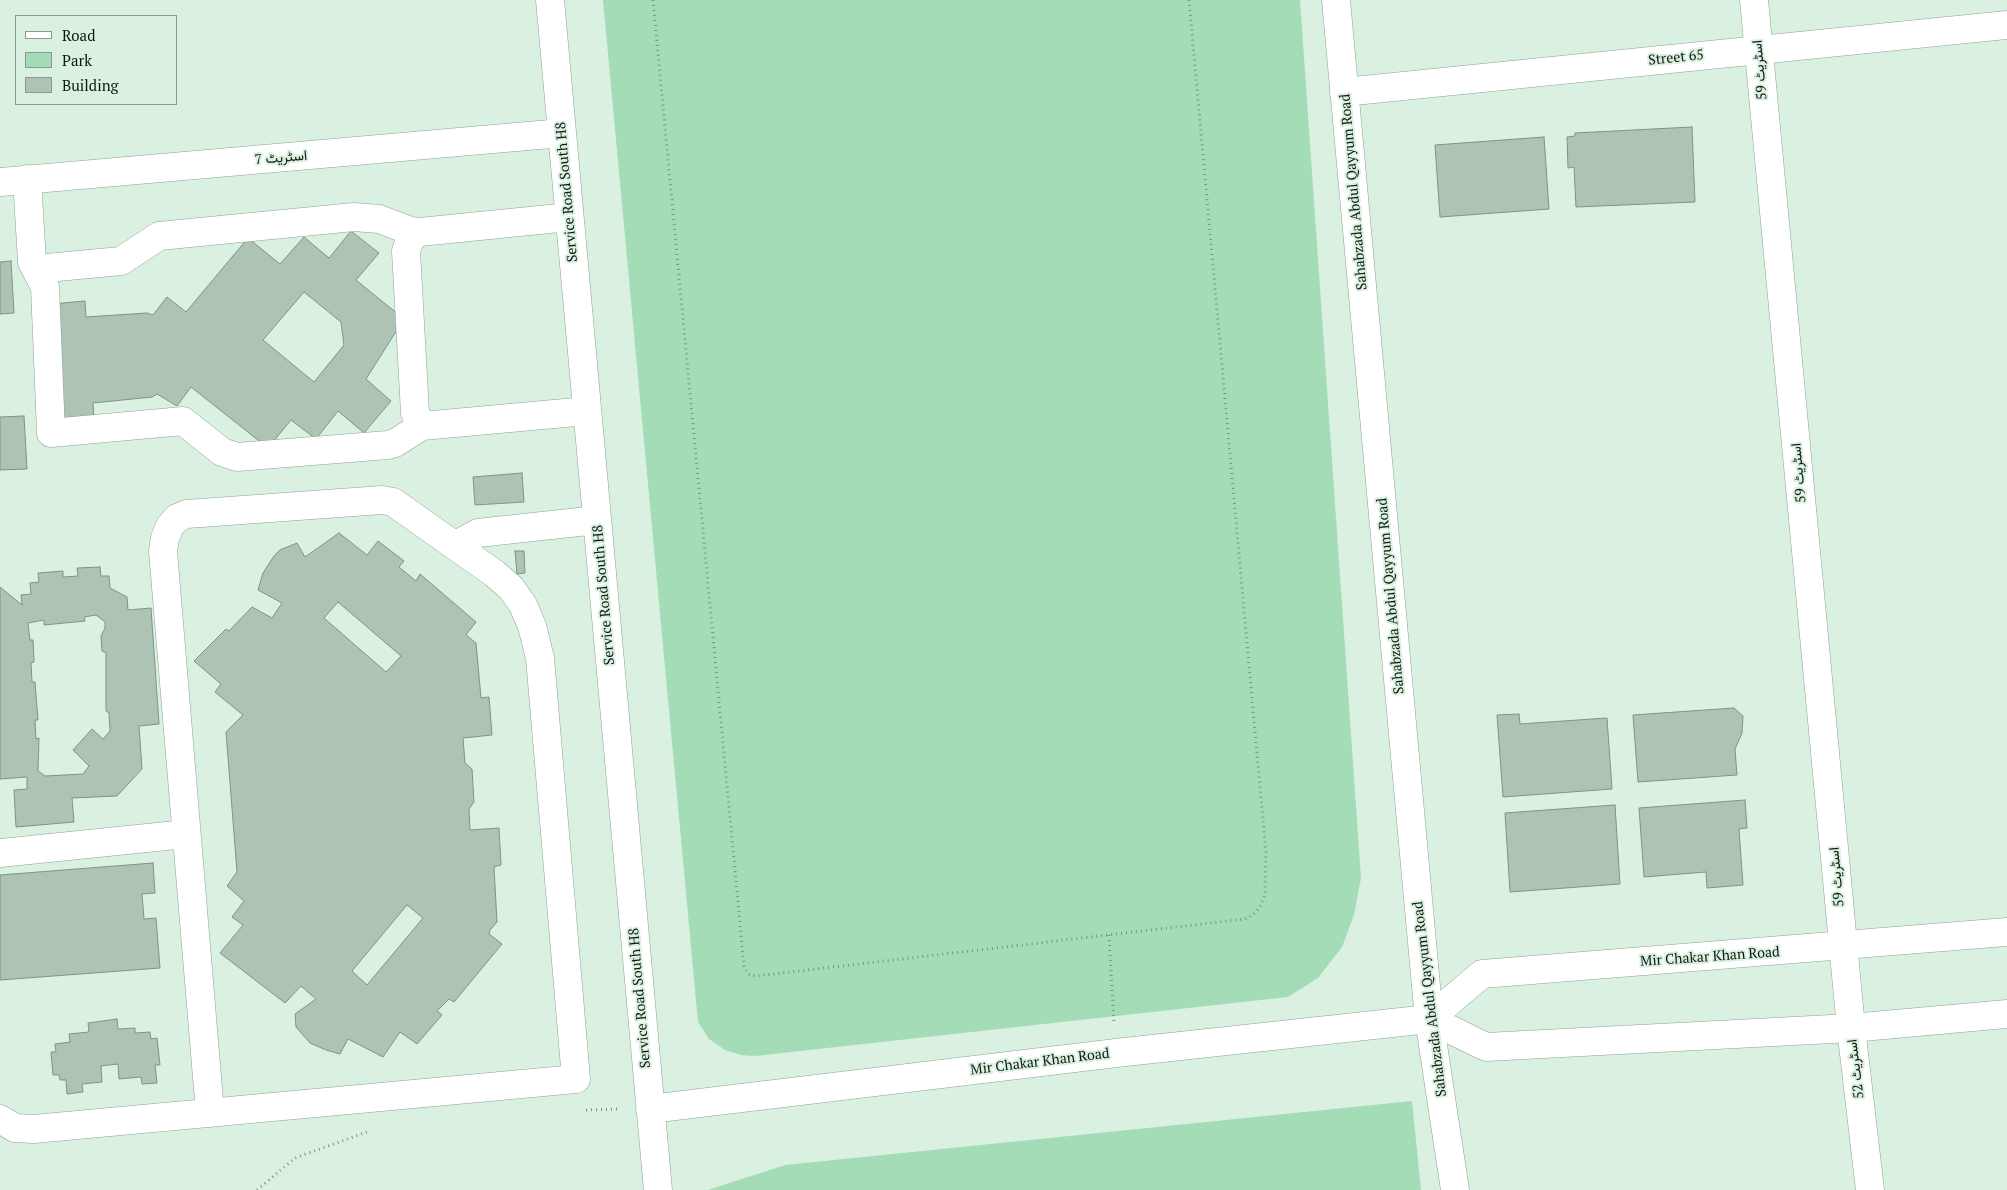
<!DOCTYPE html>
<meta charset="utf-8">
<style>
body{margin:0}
#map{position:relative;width:2007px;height:1190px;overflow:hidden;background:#daf0e1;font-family:"PT Serif",serif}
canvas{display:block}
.legend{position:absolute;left:15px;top:15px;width:162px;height:90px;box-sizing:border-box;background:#daf0e1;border:1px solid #899a8e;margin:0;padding:6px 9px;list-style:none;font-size:15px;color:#101812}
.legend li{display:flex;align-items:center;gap:10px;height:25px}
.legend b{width:25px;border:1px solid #899a8e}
</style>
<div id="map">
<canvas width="2007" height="1190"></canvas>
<ul class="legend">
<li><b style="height:6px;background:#fff"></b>Road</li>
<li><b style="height:14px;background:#a4dcb7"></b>Park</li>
<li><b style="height:14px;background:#adc3b4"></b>Building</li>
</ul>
</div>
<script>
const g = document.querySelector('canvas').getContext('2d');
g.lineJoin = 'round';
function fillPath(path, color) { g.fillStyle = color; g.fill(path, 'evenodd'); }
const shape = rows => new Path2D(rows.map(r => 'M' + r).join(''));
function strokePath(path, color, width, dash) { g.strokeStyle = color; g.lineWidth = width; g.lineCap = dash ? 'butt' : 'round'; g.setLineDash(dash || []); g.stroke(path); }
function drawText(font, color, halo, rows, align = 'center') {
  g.font = font + ' "PT Serif",Vazirmatn,serif'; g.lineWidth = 4; g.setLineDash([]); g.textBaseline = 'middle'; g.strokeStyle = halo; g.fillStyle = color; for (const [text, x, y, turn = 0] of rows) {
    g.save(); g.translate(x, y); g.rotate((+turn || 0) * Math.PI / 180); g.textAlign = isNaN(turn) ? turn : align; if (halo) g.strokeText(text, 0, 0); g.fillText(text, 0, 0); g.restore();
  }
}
fillPath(shape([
 [603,0,1300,0,1361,878,1354,915,1342,947,1318,978,1288,997,755,1056,741,1055,725,1050,709,1039,698,1022],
 [1412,1101,1421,1190,708,1190,785,1165]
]), '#a4dcb7');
const building = shape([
 [1692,127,1695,202,1576,207,1574,167,1568,168,1567,137,1575,136,1575,133,1692,127],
 [1544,137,1549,209,1440,217,1435,145,1544,137],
 [351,231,379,253,356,280,404,319,366,379,391,401,364,433,338,411,316,439,291,420,268,448,191,387,177,406,157,394,152,397,93,403,94,419,57,423,52,304,85,301,86,317,147,313,153,315,167,297,186,312,248,238,280,264,304,237,329,258,351,231],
 [304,292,341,322,344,345,314,382,263,340,304,292],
 [11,261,14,313,0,314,0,262,11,261],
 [24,416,27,469,0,470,0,417,24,416],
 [522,473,524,502,475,505,473,477,522,473],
 [339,533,367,555,378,541,404,561,399,567,416,581,420,574,476,622,466,635,476,643,481,698,489,697,492,735,463,738,465,763,472,769,474,802,469,809,470,830,499,828,501,865,494,867,497,922,490,930,489,934,502,944,454,1002,449,999,437,1011,442,1015,417,1044,400,1032,383,1057,348,1039,340,1054,326,1050,310,1043,296,1027,295,1014,316,999,301,986,285,1003,220,953,243,925,232,917,244,901,227,886,237,872,226,732,243,715,215,692,221,684,194,661,226,629,229,631,252,607,272,618,282,603,258,590,263,573,274,556,280,550,297,543,305,557,339,533],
 [338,602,401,656,386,672,324,618,338,602],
 [407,905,423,918,367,985,352,971,407,905],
 [515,551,524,551,525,573,517,574,515,551],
 [100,567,101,576,109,576,110,588,127,597,128,610,151,608,159,724,139,726,142,769,117,796,72,798,74,822,16,827,14,790,27,789,27,777,0,779,0,587,22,605,21,595,31,594,30,583,39,582,38,573,63,571,63,577,78,576,77,568,100,567],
 [96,615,105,622,105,628,101,636,102,651,106,653,106,711,109,713,110,731,103,739,92,729,73,750,89,766,83,774,45,776,38,771,39,738,36,739,35,720,38,720,35,682,32,682,31,663,34,662,33,640,30,640,28,623,44,620,44,625,85,621,84,617,96,615],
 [1734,708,1743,716,1742,733,1735,749,1737,775,1638,782,1633,715,1734,708],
 [1519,714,1520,724,1607,718,1612,789,1503,797,1497,715,1519,714],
 [1745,800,1747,828,1739,829,1743,885,1707,888,1706,872,1644,877,1639,808,1745,800],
 [1615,805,1620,884,1510,892,1505,813,1615,805],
 [153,863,155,893,142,894,144,919,156,918,160,968,0,980,0,875,153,863],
 [117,1019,118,1029,135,1028,135,1033,150,1032,151,1039,157,1038,160,1065,155,1065,157,1083,142,1084,141,1077,119,1079,118,1064,101,1066,102,1082,82,1084,83,1092,67,1094,66,1080,60,1080,59,1075,53,1075,51,1052,56,1052,55,1044,70,1042,69,1034,89,1032,88,1023,117,1019]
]);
fillPath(building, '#adc3b4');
strokePath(building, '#7f9385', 1);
const minor = shape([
 [550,0,658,1190],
 [1336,0,1429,1019,1455,1190],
 [1754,0,1851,1028,1870,1190],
 [1344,92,2007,25],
 [27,179,32,262,45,287,51,433,183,421,222,452,237,457,388,445,395,443,422,426,587,411],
 [0,182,562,133],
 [420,232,411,237,406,251,415,413,422,426],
 [36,269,121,261,159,236,354,217,379,219,411,231,420,232,569,217],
 [460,547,465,540,478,533,597,520],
 [0,853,186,834],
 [1429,1019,1482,974,2007,932],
 [650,1109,1116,1053,1429,1019,1486,1047,1851,1028,2007,1014],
 [0,1119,15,1128,34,1129,576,1079,540,658,532,626,523,605,511,588,495,574,393,502,382,500,187,514,177,518,170,526,165,538,163,551,210,1113]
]);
strokePath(minor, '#8da293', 29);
strokePath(shape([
 [653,0,744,966,748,974,756,976,1245,919,1253,915,1260,907,1265,895,1266,853,1189,0],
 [1109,935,1114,1023],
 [586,1110,619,1109],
 [257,1190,295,1158,367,1132]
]), '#809085', 3, [1, 4]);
strokePath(minor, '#fff', 28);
drawText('14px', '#101812', '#daf0e1', [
 ["Street 65",1676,58,-6],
 ["اسٹریٹ 59",1760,70,-95],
 ["اسٹریٹ 7",281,158,-5],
 ["Service Road South H8",567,192,-95],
 ["Sahabzada Abdul Qayyum Road",1354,192,-95],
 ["اسٹریٹ 59",1799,473,-95],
 ["Service Road South H8",604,595,-95],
 ["Sahabzada Abdul Qayyum Road",1391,596,-95],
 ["اسٹریٹ 59",1837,877,-95],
 ["Mir Chakar Khan Road",1710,957,-4],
 ["Service Road South H8",640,998,-95],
 ["Sahabzada Abdul Qayyum Road",1430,999,-97],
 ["Mir Chakar Khan Road",1040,1062,-7],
 ["اسٹریٹ 52",1856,1069,-97]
]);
</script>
